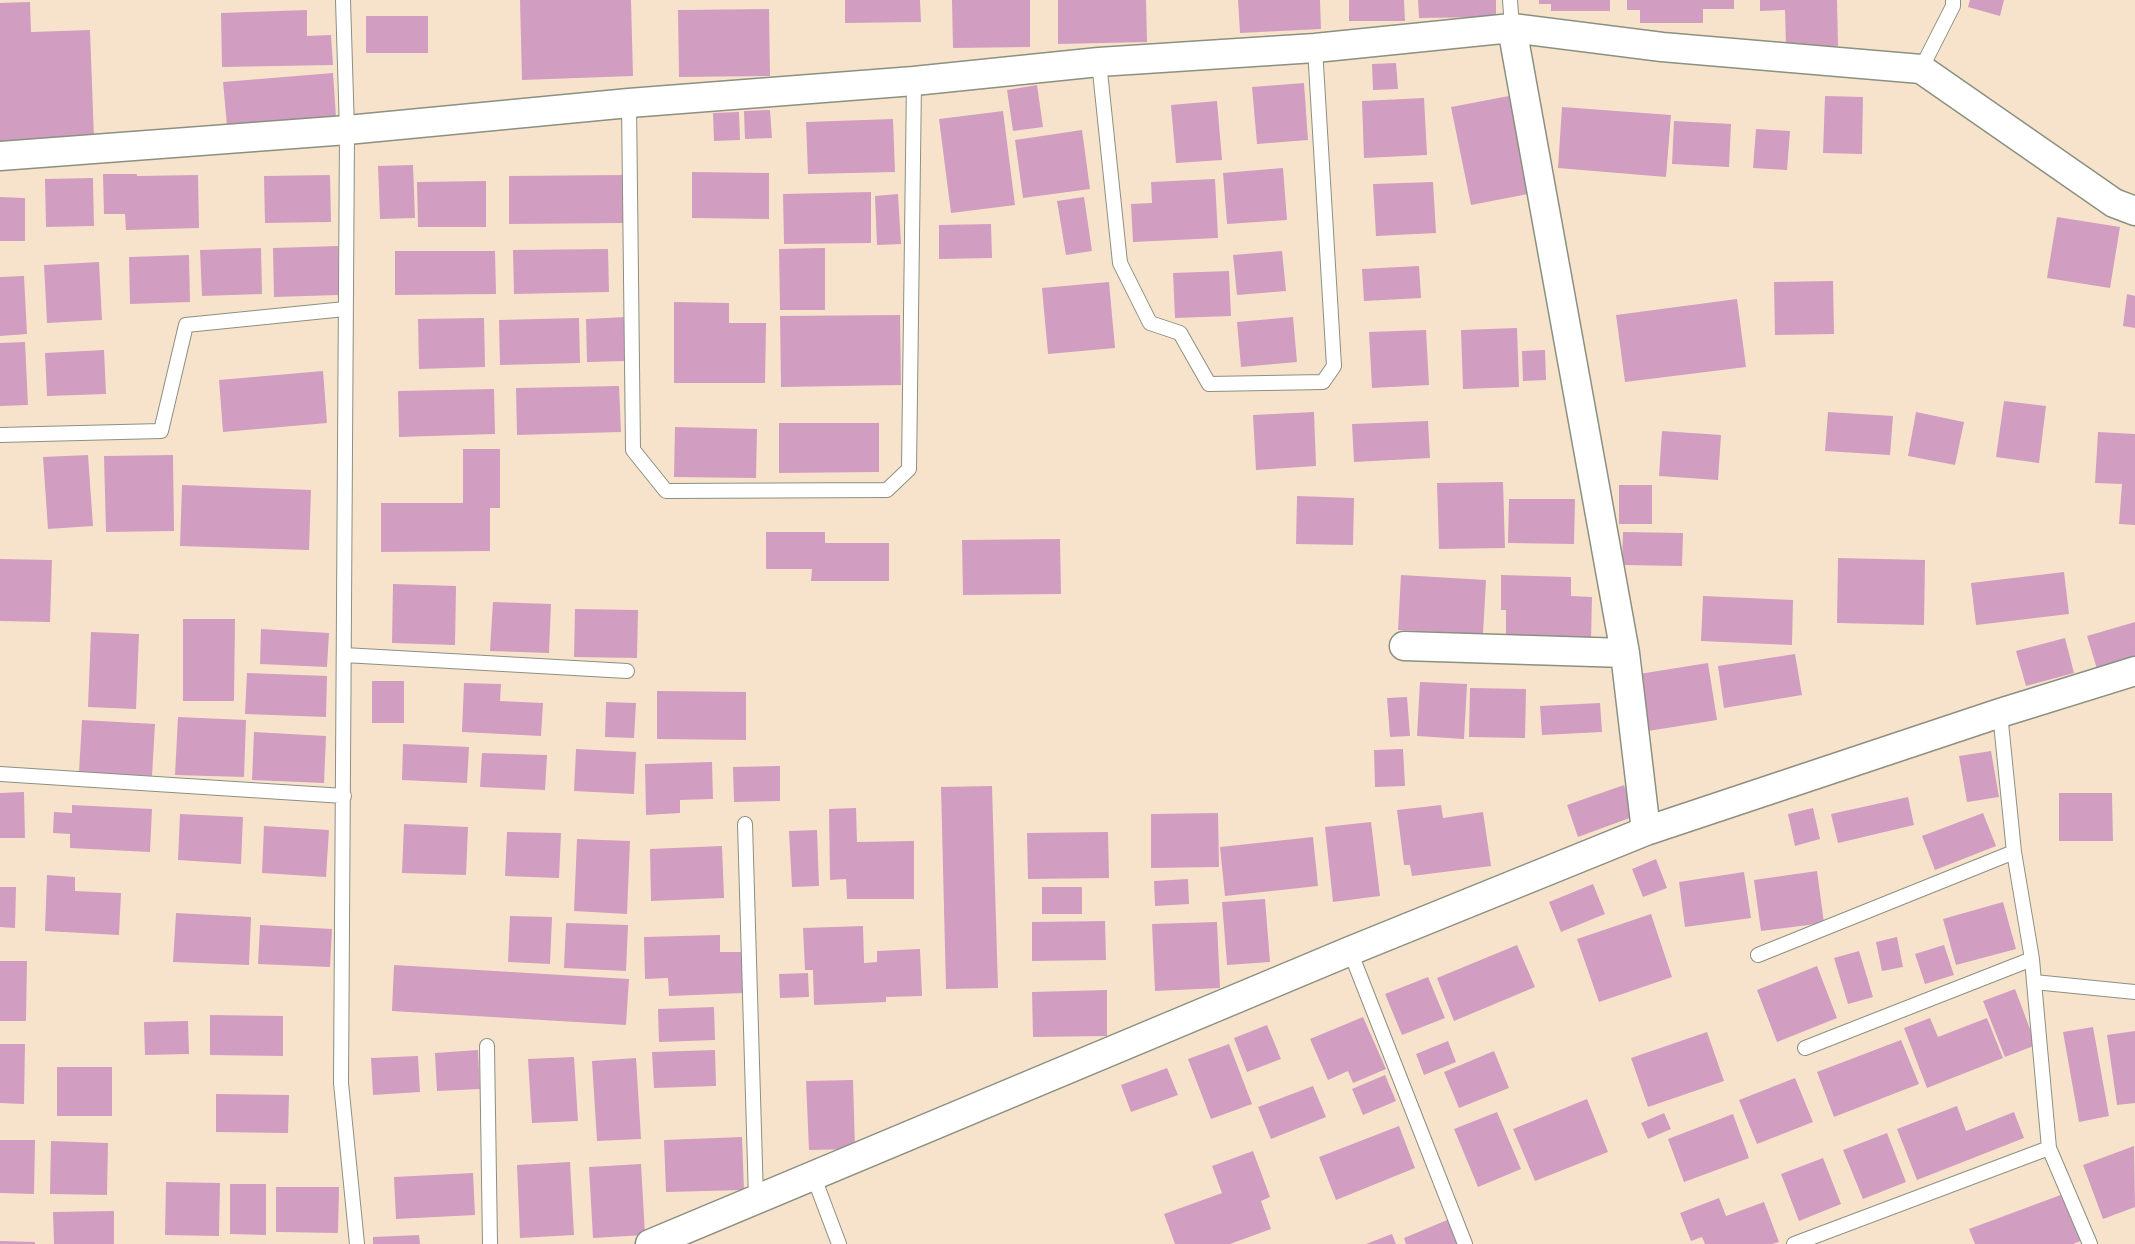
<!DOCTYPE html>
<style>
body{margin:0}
canvas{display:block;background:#f7e3cb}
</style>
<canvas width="2135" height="1244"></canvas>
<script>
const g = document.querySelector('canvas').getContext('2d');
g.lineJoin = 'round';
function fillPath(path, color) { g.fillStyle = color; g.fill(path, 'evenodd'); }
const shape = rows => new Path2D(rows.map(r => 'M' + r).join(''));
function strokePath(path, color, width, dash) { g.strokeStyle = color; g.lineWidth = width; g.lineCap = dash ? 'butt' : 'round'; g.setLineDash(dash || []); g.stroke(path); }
fillPath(shape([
 [520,0,631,0,633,76,522,80],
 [845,0,920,0,921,22,845,23],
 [952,0,1030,0,1030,47,953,48],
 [1058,0,1146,0,1147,42,1058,44],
 [1238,0,1320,0,1321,29,1240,33],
 [1349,0,1404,0,1405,21,1349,21],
 [1418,0,1496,0,1496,17,1419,18],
 [1539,0,1610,0,1610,11,1551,11,1551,4,1539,4],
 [1627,0,1734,0,1734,9,1703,9,1703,23,1640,23,1640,10,1627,10],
 [1760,0,1837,0,1838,46,1786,47,1785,10,1760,11],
 [1970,0,2004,0,2000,16,1968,7],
 [30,2,31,32,90,30,94,139,0,142,0,3],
 [769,9,770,76,679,77,678,10],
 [307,10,307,36,331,35,333,65,222,67,221,13],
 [366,16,428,16,428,53,366,53],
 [1396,63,1398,89,1373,90,1372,64],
 [333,73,336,117,227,126,223,82],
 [1304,83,1308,140,1257,144,1252,87],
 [1037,85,1043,127,1013,131,1007,90],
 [1509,96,1528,194,1471,205,1451,107],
 [1825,96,1863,97,1862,154,1823,153],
 [1424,98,1427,155,1364,158,1362,101],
 [1217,101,1222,160,1176,163,1171,105],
 [1562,107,1671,115,1666,177,1558,168],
 [770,110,772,138,745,139,744,111],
 [1003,111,1015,205,951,213,939,119],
 [739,112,740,140,714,141,713,113],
 [893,119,895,172,808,174,806,122],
 [1674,121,1731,124,1729,167,1672,164],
 [1756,129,1790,131,1787,170,1753,168],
 [1082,130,1090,189,1023,198,1015,140],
 [413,165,415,218,380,219,378,166],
 [1283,168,1287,220,1227,224,1223,173],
 [692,172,769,173,769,219,692,218],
 [103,174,137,174,137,176,198,175,199,228,126,230,125,214,104,214],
 [330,175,331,222,265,223,264,176],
 [623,175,624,223,509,224,509,176],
 [93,178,94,226,46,227,45,179],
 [1215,179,1218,238,1133,242,1131,204,1152,203,1151,182],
 [486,181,486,227,418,227,417,182],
 [1433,182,1436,233,1376,236,1373,184],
 [871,192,871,243,784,244,783,194],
 [898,194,901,244,877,245,875,196],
 [0,197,25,198,25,241,0,241],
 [1084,197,1092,251,1066,255,1057,201],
 [2057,217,2120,227,2110,288,2047,278],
 [991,224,992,258,939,259,939,225],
 [338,246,339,295,274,297,273,248],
 [261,248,262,294,202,296,200,250],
 [825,248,825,310,780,310,779,249],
 [608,249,609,292,514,294,513,250],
 [395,251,495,251,496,294,395,295],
 [1282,251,1286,291,1237,295,1233,255],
 [189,255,190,302,130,304,129,257],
 [99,262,102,320,47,323,44,265],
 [1419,266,1421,298,1364,301,1362,269],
 [1229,271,1231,316,1175,318,1173,273],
 [24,276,27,334,0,336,0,277],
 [1833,281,1834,334,1775,335,1774,282],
 [1109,282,1115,348,1048,354,1042,288],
 [2127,294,2135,296,2135,328,2123,326],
 [1737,299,1746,367,1625,382,1616,315],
 [674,302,729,303,729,323,766,323,765,383,674,383],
 [900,315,901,385,781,387,780,316],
 [626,317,627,361,587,362,586,319],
 [1293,317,1297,362,1241,367,1237,322],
 [484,318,485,367,419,369,418,319],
 [579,318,580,363,500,365,499,320],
 [1517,328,1519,387,1463,389,1461,330],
 [1426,330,1429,385,1372,388,1369,332],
 [25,342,28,405,0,406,0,343],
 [104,350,106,394,47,396,45,353],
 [1545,350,1546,380,1523,381,1522,351],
 [323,371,327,423,223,432,219,380],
 [619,386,621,432,517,435,516,388],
 [494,389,495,434,399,437,398,391],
 [2004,401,2046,406,2039,463,1996,457],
 [1314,412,1316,466,1256,470,1253,415],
 [1828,412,1893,416,1890,455,1825,451],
 [1916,412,1964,422,1955,465,1908,456],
 [1428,421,1430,458,1354,462,1352,424],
 [779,423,879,423,879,472,779,473],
 [675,427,757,429,756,478,674,477],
 [1662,431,1721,435,1718,480,1659,476],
 [2098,432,2135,434,2135,525,2119,524,2122,484,2095,483],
 [463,449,500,449,500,508,490,508,490,551,381,552,381,503,463,503],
 [88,455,93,526,48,529,43,457],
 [173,455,174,531,106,532,104,456],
 [1503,482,1505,548,1439,549,1437,483],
 [182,485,311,490,309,550,180,546],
 [1619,485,1652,485,1652,524,1619,524],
 [1297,496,1354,498,1353,545,1296,544],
 [1509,499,1575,499,1574,544,1508,543],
 [766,532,825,532,825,543,889,543,889,581,811,581,812,569,766,569],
 [1623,532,1683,533,1682,566,1622,565],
 [1060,539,1061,594,963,595,962,540],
 [1838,558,1925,560,1924,625,1837,623],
 [0,559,52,560,50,622,0,621],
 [2064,572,2069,614,1976,625,1971,583],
 [1401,575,1486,580,1483,634,1398,630],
 [1501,575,1571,577,1571,596,1592,597,1591,640,1506,637,1506,610,1501,610],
 [393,584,456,586,455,645,392,643],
 [1703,596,1793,600,1792,645,1701,641],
 [493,602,551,604,549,653,490,651],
 [575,609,638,610,637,658,574,657],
 [183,619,235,619,234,701,183,701],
 [2135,622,2135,659,2097,669,2087,636],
 [261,629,329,633,327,667,260,664],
 [91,632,139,634,136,709,88,707],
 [2065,638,2074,673,2026,686,2016,651],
 [1795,654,1802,695,1724,708,1718,666],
 [1708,663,1717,720,1648,731,1639,674],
 [247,673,327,676,326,717,245,714],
 [372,681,404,681,404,723,372,723],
 [1420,682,1467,684,1464,739,1417,736],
 [464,683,501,684,500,701,543,703,541,736,462,732],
 [1470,688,1526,689,1525,738,1469,737],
 [657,691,746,692,746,740,657,739],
 [1407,697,1410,736,1390,737,1387,698],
 [606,702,636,703,634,738,605,737],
 [1600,703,1602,732,1542,735,1540,706],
 [178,717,246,720,244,777,175,775],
 [82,720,155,724,152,776,79,772],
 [254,732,326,736,324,783,252,780],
 [403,744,469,747,467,783,402,780],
 [576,749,636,752,634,794,574,791],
 [1403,749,1405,786,1375,787,1374,750],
 [1991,751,1999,797,1967,802,1959,756],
 [482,753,547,755,545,790,480,787],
 [712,762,713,799,680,800,680,813,646,815,645,764],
 [780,766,780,801,734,802,733,767],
 [1624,785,1635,816,1578,837,1567,805],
 [992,786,998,988,946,989,941,787],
 [24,792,25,838,0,838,0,793],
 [2059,793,2112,793,2113,841,2059,841],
 [1908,797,1914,825,1838,843,1831,814],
 [72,805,152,809,150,852,70,848,70,834,53,833,54,812,72,813],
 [1441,805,1443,818,1483,812,1491,866,1412,876,1410,865,1404,865,1397,810],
 [856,808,857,842,914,841,914,899,847,899,846,879,830,880,829,809],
 [1813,808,1820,839,1795,846,1788,814],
 [1218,813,1219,867,1151,868,1151,814],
 [1983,813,1996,846,1935,870,1922,836],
 [180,814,243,817,241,864,178,860],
 [1371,822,1380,896,1333,902,1325,827],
 [404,824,468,827,466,875,402,873],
 [264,826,329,830,326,877,262,873],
 [817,830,819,886,792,887,789,831],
 [507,832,561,833,559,878,505,876],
 [1108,832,1109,878,1028,879,1027,833],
 [1313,837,1318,886,1225,896,1220,847],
 [577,839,630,841,627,914,574,911],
 [722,846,724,898,651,901,650,849],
 [1656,859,1667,888,1643,897,1632,869],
 [1817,871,1824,923,1761,931,1754,880],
 [1744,872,1751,918,1685,927,1679,882],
 [47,875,75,877,75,891,121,893,119,935,45,931],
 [1188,879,1189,904,1155,906,1154,881],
 [1593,884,1605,914,1561,932,1549,902],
 [0,887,16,887,15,928,0,927],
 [1042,887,1082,887,1082,914,1042,914],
 [1265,899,1270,962,1227,965,1222,902],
 [2003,902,2016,949,1956,965,1943,919],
 [176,913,251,917,249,965,173,962],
 [1651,914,1672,977,1599,1002,1577,939],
 [510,916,552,917,550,964,508,962],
 [1105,921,1106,960,1032,961,1032,922],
 [1217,922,1220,988,1155,991,1152,924],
 [566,923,628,925,626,971,564,968],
 [260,925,332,929,330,967,258,964],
 [863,926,864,963,877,962,877,951,920,949,922,996,886,997,886,1002,814,1005,813,970,805,970,803,928],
 [720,935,720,952,742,952,744,993,669,996,668,978,645,979,644,937],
 [1897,937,1903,967,1882,971,1876,942],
 [1517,945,1535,987,1454,1021,1437,978],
 [1944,945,1954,975,1925,984,1915,954],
 [1859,951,1873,997,1848,1004,1834,958],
 [0,961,27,961,26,1021,0,1021],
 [394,965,629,979,626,1025,392,1011],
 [1817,966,1837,1018,1777,1042,1757,990],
 [808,973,809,997,780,998,779,974],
 [1428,977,1445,1018,1402,1035,1385,994],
 [2015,989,2036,1045,2005,1057,1983,1001],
 [1107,990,1107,1036,1033,1037,1032,992],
 [714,1007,715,1040,659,1042,658,1009],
 [210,1015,283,1016,283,1056,210,1055],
 [1363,1017,1386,1069,1353,1083,1348,1071,1328,1080,1310,1039],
 [1930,1018,1938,1037,1987,1018,2003,1058,1927,1088,1904,1028],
 [188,1021,189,1054,145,1055,144,1022],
 [1267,1025,1281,1059,1247,1072,1234,1038],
 [2093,1027,2109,1116,2079,1122,2063,1032],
 [2135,1031,2135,1103,2117,1105,2107,1035],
 [1707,1032,1724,1081,1648,1107,1631,1058],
 [1901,1040,1919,1084,1834,1117,1817,1072],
 [1448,1041,1456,1062,1424,1075,1416,1054],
 [0,1044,25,1044,24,1104,0,1103],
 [1229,1044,1252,1104,1211,1119,1188,1059],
 [478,1050,480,1089,437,1091,435,1053],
 [715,1050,716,1086,654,1088,652,1052],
 [1494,1051,1509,1088,1459,1108,1444,1072],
 [418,1056,420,1092,373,1095,371,1058],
 [574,1057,578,1121,532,1123,528,1059],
 [636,1058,641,1139,597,1141,592,1061],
 [57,1067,112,1067,112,1116,57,1116],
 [1167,1068,1178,1095,1131,1112,1121,1085],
 [1385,1075,1396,1101,1363,1115,1352,1089],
 [1795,1078,1813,1122,1757,1144,1739,1100],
 [853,1080,855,1149,809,1150,806,1081],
 [1313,1086,1326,1117,1271,1139,1258,1107],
 [216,1094,289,1095,288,1133,216,1132],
 [1587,1099,1608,1152,1535,1181,1513,1129],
 [1957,1106,1966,1131,2014,1112,2024,1138,1917,1180,1897,1129],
 [1497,1112,1521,1169,1478,1187,1454,1129],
 [1664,1113,1671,1129,1648,1139,1641,1123],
 [1733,1114,1749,1158,1684,1182,1668,1139],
 [1399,1126,1415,1168,1336,1200,1319,1157],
 [1887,1133,1906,1182,1863,1199,1843,1150],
 [742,1137,744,1190,666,1192,664,1140],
 [0,1140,35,1140,34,1194,0,1193],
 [51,1141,108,1143,107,1195,50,1194],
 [2134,1146,2135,1207,2103,1219,2083,1165],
 [1253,1151,1270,1197,1261,1201,1271,1229,1230,1244,1175,1244,1164,1214,1222,1193,1212,1166],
 [1823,1158,1841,1204,1799,1221,1781,1174],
 [570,1162,574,1235,520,1238,517,1165],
 [641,1164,645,1235,593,1238,589,1167],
 [473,1173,475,1215,396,1219,394,1177],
 [166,1182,220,1183,219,1236,165,1235],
 [230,1184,266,1184,266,1235,230,1234],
 [276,1187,339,1187,338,1233,276,1232],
 [2066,1193,2083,1240,2073,1244,1975,1244,1969,1229],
 [1719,1198,1726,1216,1764,1202,1779,1242,1772,1244,1705,1244,1702,1237,1691,1241,1680,1213],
 [114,1211,114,1244,54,1244,53,1212],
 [1452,1218,1462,1244,1406,1244,1404,1238],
 [1392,1234,1396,1244,1366,1244],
 [419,1235,420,1244,373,1244,373,1237],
 [0,1241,35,1242,35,1244,0,1244]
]), '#d19ec1');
const service = shape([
 [343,0,347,130,341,1083,357,1244],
 [1510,0,1512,28],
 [1099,62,1120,263,1150,323,1180,333,1209,384,1323,382,1334,366,1315,48],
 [1921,69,1953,6,1953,0],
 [629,103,633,450,666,491,887,490,909,469,914,81],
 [0,435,161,431,186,325,345,309],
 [344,655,627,671],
 [2000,713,2014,852,2032,959,2034,982,2135,992],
 [0,774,344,796],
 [745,824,756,1199],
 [1350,951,1465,1244],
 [1758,955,2014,852],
 [2034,982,2049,1148,2090,1244],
 [487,1046,490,1244],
 [1805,1048,2032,959],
 [813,1175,839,1244],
 [1794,1244,2049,1148]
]);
const minor = shape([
 [1512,28,1625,653,1646,831],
 [0,156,347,130,629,103,914,81,1099,62,1315,48,1512,28,1662,47,1921,69,2114,203,2135,211],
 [1404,646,1625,653],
 [650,1244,1350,951,1646,831,2000,713,2135,671]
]);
strokePath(service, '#8b9080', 16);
strokePath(minor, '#8b9080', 31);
strokePath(service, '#fff', 14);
strokePath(minor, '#fff', 28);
</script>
